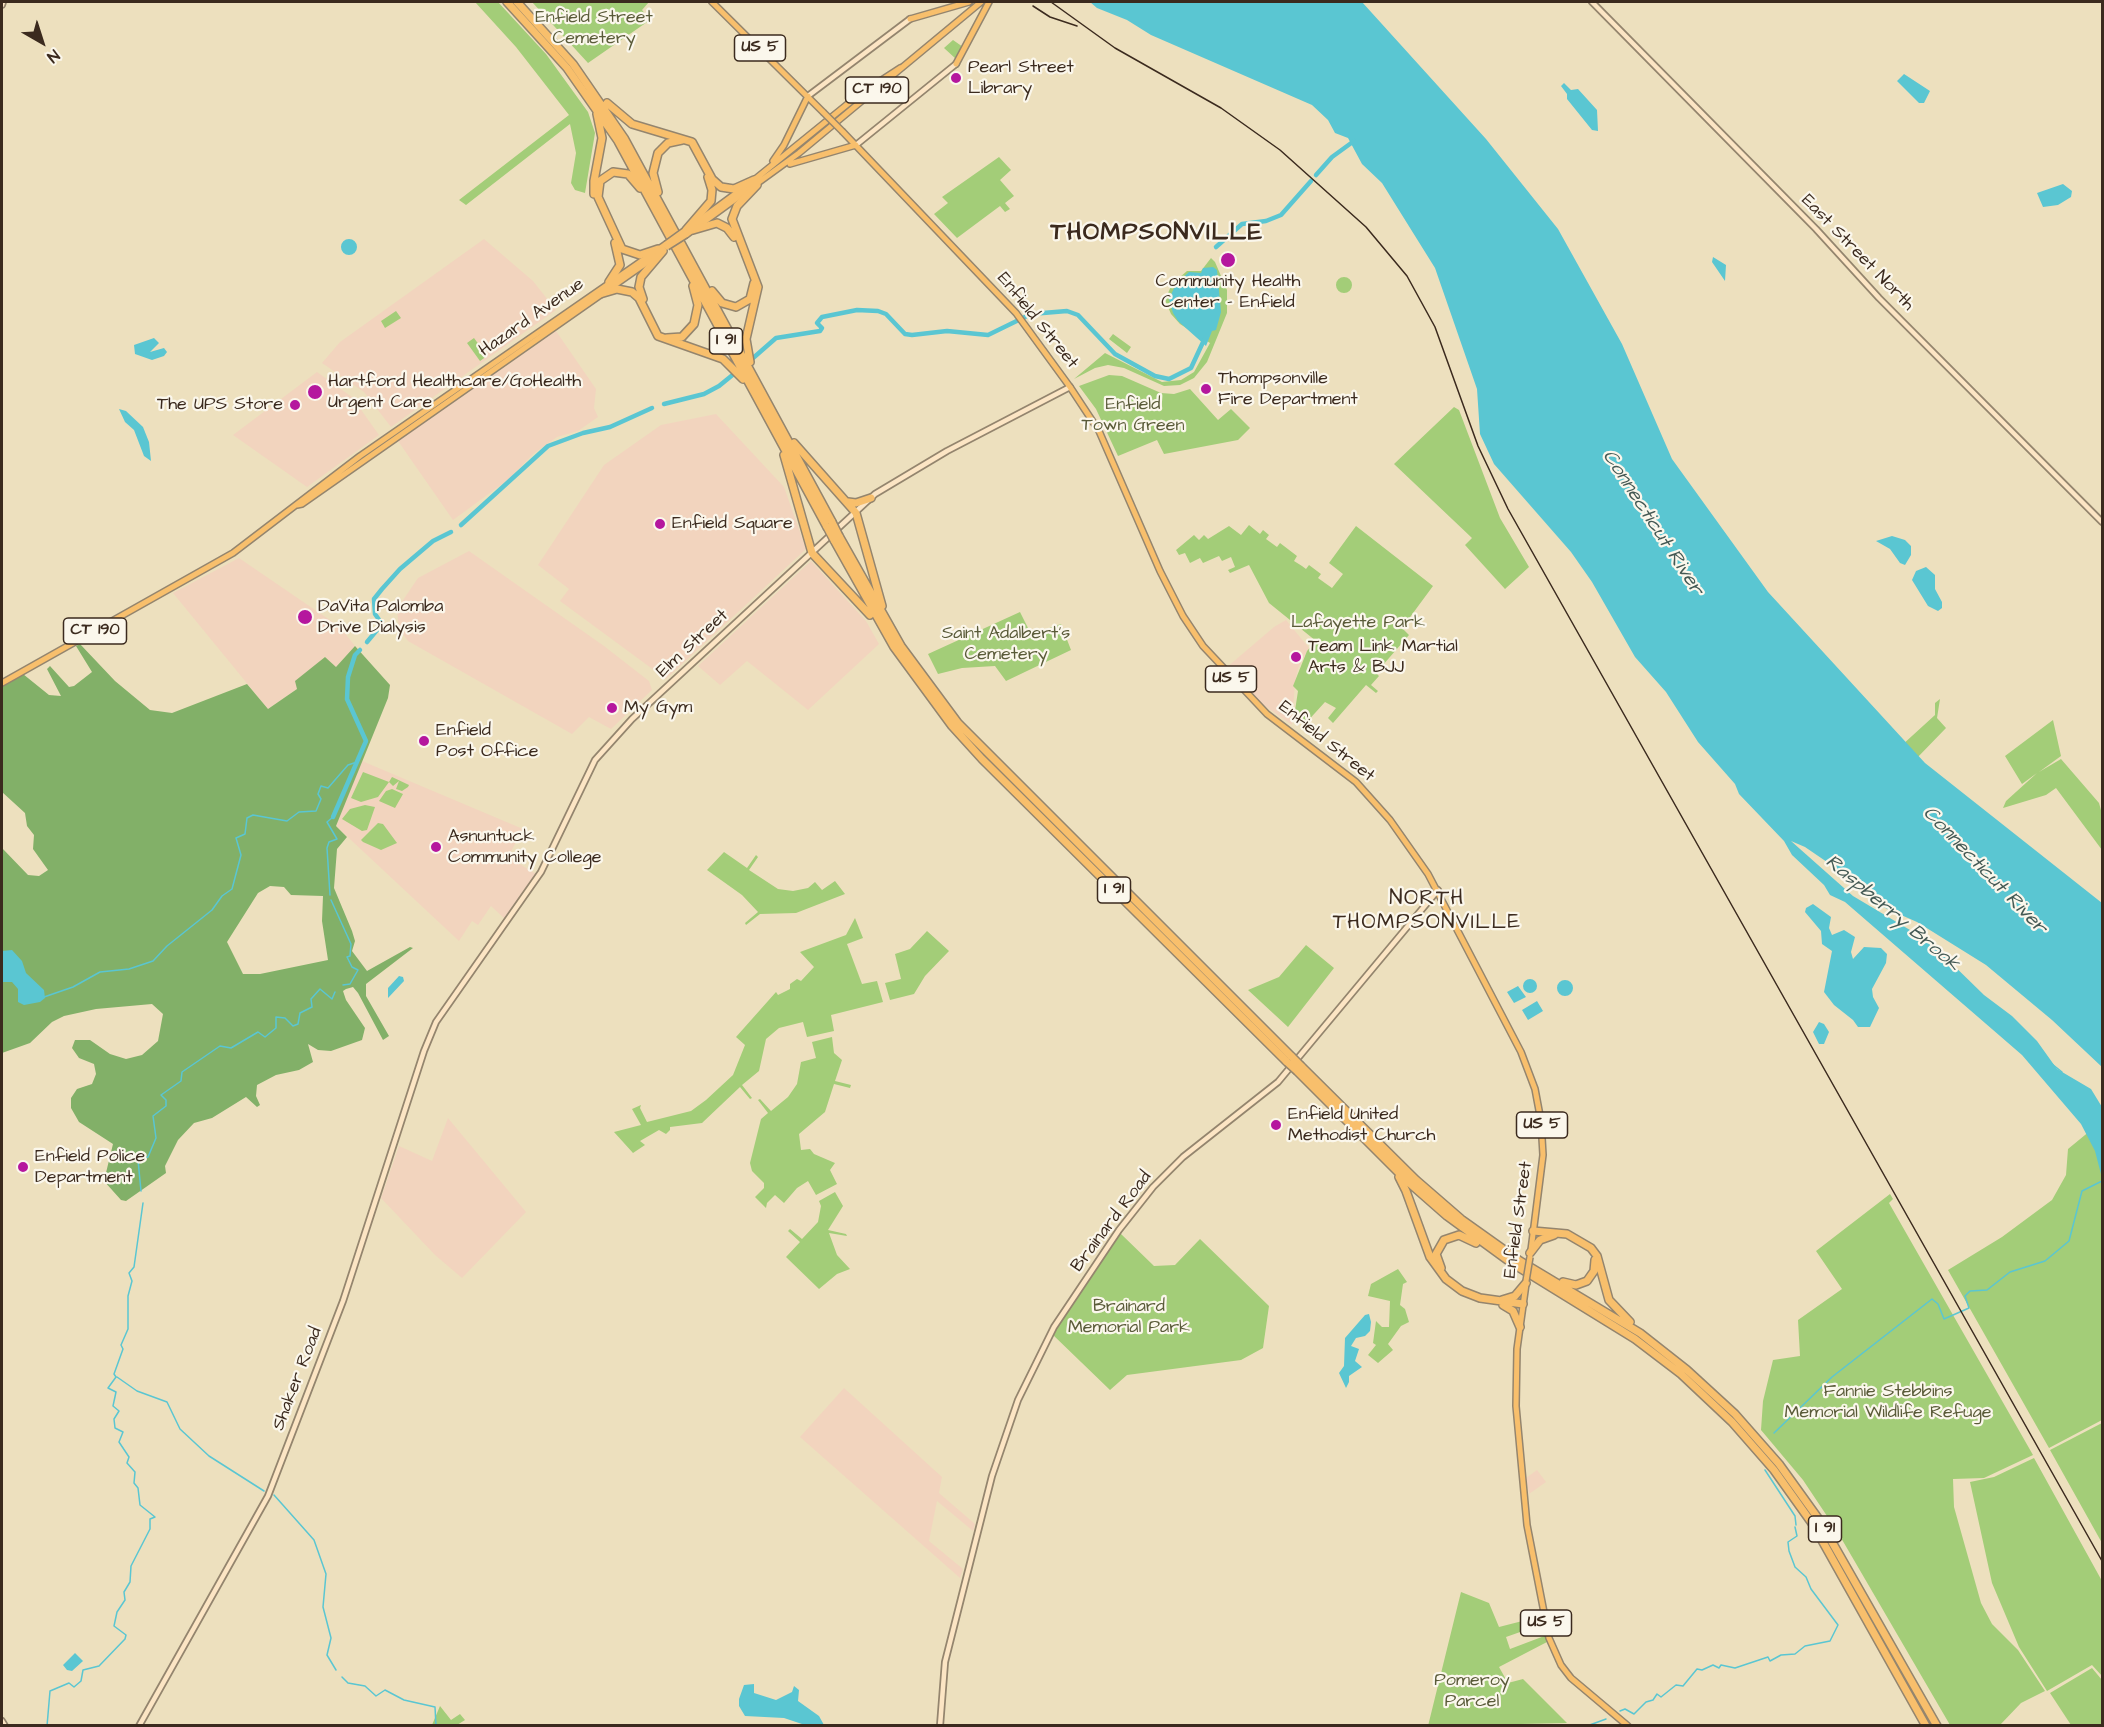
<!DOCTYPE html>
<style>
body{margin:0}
#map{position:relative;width:2104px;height:1727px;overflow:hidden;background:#ede0be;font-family:"Architects Daughter",sans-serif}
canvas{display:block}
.frame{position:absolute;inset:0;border:3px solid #3b2a1e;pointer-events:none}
.north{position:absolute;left:12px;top:12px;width:60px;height:60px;-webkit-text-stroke:4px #fbf7ec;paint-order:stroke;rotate:141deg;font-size:16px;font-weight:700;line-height:24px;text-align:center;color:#3b2a1e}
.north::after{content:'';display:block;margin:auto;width:21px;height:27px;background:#3b2a1e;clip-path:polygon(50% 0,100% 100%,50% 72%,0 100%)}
</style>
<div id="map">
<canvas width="2104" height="1727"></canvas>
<div class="frame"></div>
<div class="north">N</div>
</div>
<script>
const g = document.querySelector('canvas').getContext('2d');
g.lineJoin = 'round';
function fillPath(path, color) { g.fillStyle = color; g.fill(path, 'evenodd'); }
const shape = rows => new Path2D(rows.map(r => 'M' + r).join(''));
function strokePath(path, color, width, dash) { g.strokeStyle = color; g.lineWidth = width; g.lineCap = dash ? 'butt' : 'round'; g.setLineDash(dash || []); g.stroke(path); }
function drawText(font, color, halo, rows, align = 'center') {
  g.font = font + ' "Architects Daughter",sans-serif'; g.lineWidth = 4.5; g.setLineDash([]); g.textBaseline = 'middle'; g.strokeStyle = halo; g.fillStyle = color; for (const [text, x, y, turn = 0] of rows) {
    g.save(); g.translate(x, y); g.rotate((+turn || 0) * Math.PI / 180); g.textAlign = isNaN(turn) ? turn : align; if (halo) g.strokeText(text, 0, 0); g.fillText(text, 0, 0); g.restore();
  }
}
fillPath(shape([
 [484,239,533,281,556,310,391,427,364,392,322,363,340,342],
 [556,331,596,389,594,408,598,417,578,431,557,437,533,454,509,479,453,520,398,441],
 [317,372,352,397,379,435,307,487,233,435],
 [716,414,784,487,806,549,666,679,560,601,569,589,538,565,604,465,661,425],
 [469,551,604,646,649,681,652,690,611,729,589,717,572,734,408,641,399,629,397,609,418,578],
 [239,558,340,627,355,646,336,667,324,657,297,689,268,709,173,593],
 [811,561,866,621,879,644,808,710,747,661,720,685,698,666],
 [1286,620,1309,648,1298,668,1295,682,1292,725,1258,701,1226,668,1274,627],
 [362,761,523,829,508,857,536,874,505,919,491,906,478,925,472,921,459,941,336,826],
 [448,1118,526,1212,462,1278,435,1255,381,1198,399,1146,432,1161],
 [844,1388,942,1477,939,1493,975,1524,973,1531,937,1501,929,1541,963,1569,960,1578,800,1437],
 [1537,1470,1546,1482,1529,1494,1526,1478]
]), '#f2d4be');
fillPath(shape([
 [475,2,498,2,546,54,588,112,595,133,585,193,575,190,571,183,576,153,570,124,466,205,459,200,569,115,516,47],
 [532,2,649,2,642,10,650,20,588,63],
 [953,40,963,47,956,59,944,48],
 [999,157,1011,170,1000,180,1014,196,1005,203,1010,209,1005,212,1000,206,957,238,934,214,948,203,942,197],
 [1211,258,1215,262,1227,290,1227,313,1207,362,1194,378,1180,385,1164,386,1124,368,1108,365,1095,368,1074,379,1105,353,1162,382,1181,380,1194,372,1210,343,1180,324,1171,314,1165,300,1172,284,1187,271,1201,271],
 '1336 285a8 8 0 1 1 16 0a8 8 0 1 1-16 0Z',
 [396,311,401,318,385,328,381,321],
 [1113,334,1131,347,1127,353,1109,339],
 [474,338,487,356,480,361,467,343],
 [1109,375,1122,376,1161,393,1174,394,1190,389,1218,420,1231,409,1250,428,1238,440,1164,454,1157,440,1118,456,1096,409,1079,386],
 [1454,407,1459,410,1500,518,1529,567,1505,589,1465,545,1472,538,1394,464],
 [1249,525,1260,534,1263,530,1269,535,1266,539,1277,547,1280,543,1297,556,1294,561,1302,566,1306,569,1309,565,1321,574,1318,578,1332,588,1343,574,1329,563,1356,526,1433,586,1402,628,1409,635,1376,673,1379,676,1371,685,1378,691,1376,693,1366,685,1333,723,1328,718,1336,708,1325,702,1305,724,1294,717,1298,691,1293,686,1307,651,1316,641,1269,603,1249,565,1230,573,1228,570,1235,567,1231,557,1222,561,1219,556,1203,563,1200,558,1190,563,1185,553,1179,555,1176,550,1194,535,1199,540,1204,535,1208,539,1229,526,1241,535],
 [1020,612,1031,634,1061,624,1071,650,1006,681,995,666,962,668,938,674,928,654],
 [1940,699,1937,718,1946,728,1916,759,1901,746,1935,715,1935,703],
 [2053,720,2061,756,2039,772,2061,759,2099,803,2102,814,2102,850,2056,788,2046,795,2003,808,2006,801,2037,773,2022,784,2005,756],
 [363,772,389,782,378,797,361,802,351,798],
 [392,777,409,785,408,787,402,791,396,789,399,781,393,786,389,782],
 [392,789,403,794,395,808,379,801,386,791],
 [365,805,375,807,367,830,362,831,342,819,350,809],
 [378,823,383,824,397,843,381,850,363,842,361,840],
 [724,852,747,868,756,855,758,857,749,870,778,889,793,891,808,888,815,882,822,890,835,881,845,894,796,913,760,914,746,925,745,923,758,912,742,895,707,870],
 [855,918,863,938,847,944,862,984,877,981,883,1002,831,1015,834,1031,807,1037,803,1022,779,1028,766,1039,759,1071,742,1085,752,1098,750,1099,740,1087,702,1123,670,1127,670,1130,666,1134,659,1130,640,1141,645,1145,633,1153,614,1132,641,1125,632,1109,641,1105,640,1108,647,1122,691,1111,706,1100,733,1075,745,1045,736,1037,776,992,778,995,790,989,790,984,797,979,801,981,814,967,800,952,846,935],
 [927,931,949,951,925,976,914,994,890,1000,885,983,901,979,895,954,910,949],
 [1306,945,1334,968,1288,1027,1248,990,1279,977],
 [832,1037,834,1053,842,1060,835,1081,851,1085,850,1088,834,1084,825,1112,799,1134,801,1150,810,1149,814,1154,835,1163,830,1170,837,1184,816,1195,808,1181,797,1188,784,1203,775,1195,767,1203,766,1208,755,1197,764,1188,764,1183,752,1171,750,1163,761,1119,768,1113,758,1100,760,1099,771,1111,788,1097,797,1084,801,1062,816,1058,812,1042],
 [2102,1121,2102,1420,2049,1448,1948,1270,2002,1237,2052,1200,2066,1175,2068,1149],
 [835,1192,843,1206,828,1230,846,1234,847,1236,829,1233,837,1255,850,1269,837,1274,819,1289,786,1257,800,1242,788,1231,790,1229,802,1239,818,1222,821,1206,819,1201],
 [1890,1194,1893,1199,1889,1203,2033,1455,1984,1478,1953,1479,1954,1507,1981,1603,1992,1624,2018,1650,2045,1691,2021,1703,2000,1725,1950,1725,1837,1531,1803,1480,1761,1430,1763,1401,1773,1360,1800,1356,1798,1320,1842,1289,1816,1251],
 [1120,1233,1154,1266,1175,1265,1200,1239,1269,1306,1263,1348,1241,1360,1127,1375,1110,1390,1052,1334,1078,1290],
 [1398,1269,1407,1282,1403,1284,1400,1305,1405,1309,1409,1322,1401,1326,1388,1344,1393,1350,1378,1363,1368,1355,1376,1345,1373,1343,1376,1321,1382,1327,1389,1327,1390,1301,1368,1296,1371,1284],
 [2102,1423,2102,1543,2050,1450],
 [2034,1458,2102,1581,2102,1676,2092,1665,2047,1691,2019,1647,1992,1583,1970,1482,1994,1477],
 [1461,1592,1489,1603,1499,1627,1538,1617,1540,1625,1506,1637,1510,1649,1547,1635,1547,1642,1499,1667,1508,1683,1523,1679,1567,1723,1428,1726],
 [2092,1668,2102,1680,2102,1725,2071,1725,2050,1693],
 [440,1706,451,1720,460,1714,465,1720,457,1725,432,1725]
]), '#a3cd78');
fillPath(shape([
 [80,644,115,681,150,710,172,713,247,684,268,709,297,689,295,681,325,657,336,667,355,646,390,685,388,698,336,826,347,837,337,849,334,888,352,931,355,941,352,951,367,971,410,947,413,948,366,984,366,996,389,1036,383,1040,358,993,353,987,346,989,343,991,346,1000,365,1028,362,1040,331,1051,318,1050,308,1044,313,1062,299,1070,276,1075,257,1085,256,1096,260,1105,257,1107,246,1097,212,1118,194,1123,178,1140,165,1166,166,1173,126,1201,121,1200,104,1181,113,1144,79,1122,71,1108,71,1098,77,1089,92,1084,96,1074,94,1064,79,1058,72,1048,75,1040,90,1040,110,1054,126,1059,142,1055,158,1041,163,1014,152,1004,96,1009,64,1016,52,1022,30,1043,2,1053,2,848,28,875,39,876,48,870,33,849,34,835,27,826,25,813,2,792,2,686,23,674,49,695,61,696,47,669,50,666,69,687,74,686,92,672,76,646],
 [270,886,284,887,291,895,323,896,322,921,328,960,260,974,243,974,227,942,258,893]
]), '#82b068');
fillPath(shape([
 [1090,2,1362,2,1486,139,1558,229,1622,344,1672,459,1768,592,1925,763,2102,903,2102,1067,2052,1020,1986,965,1917,922,1883,907,1846,875,1805,847,1791,841,1853,896,1915,933,1942,954,1984,995,2012,1016,2037,1041,2057,1069,2091,1089,2102,1107,2102,1178,2095,1151,2081,1124,2022,1055,1845,902,1830,895,1824,885,1792,855,1784,841,1739,794,1735,784,1698,742,1666,692,1635,657,1592,582,1571,552,1494,464,1480,434,1477,389,1435,268,1382,183,1362,164,1348,138,1335,133,1328,120,1312,105,1151,35,1127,20,1097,8],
 [1904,74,1930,91,1924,103,1919,103,1897,81],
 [1564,83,1571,90,1578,89,1597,110,1598,131,1592,130,1567,99,1567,94,1561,86],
 [2063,184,2072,191,2071,197,2058,205,2043,207,2037,193],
 '341 247a8 8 0 1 1 16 0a8 8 0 1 1-16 0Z',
 [1713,257,1726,265,1725,281,1712,262],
 [1213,267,1217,270,1221,312,1216,330,1212,331,1206,346,1178,321,1173,313,1169,299,1176,284,1189,272,1201,273,1203,268],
 [154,338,159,343,150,352,164,348,167,352,164,356,152,360,135,354,134,345],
 [119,409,126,411,143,427,149,442,151,461,144,456,134,430,125,422],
 [1892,536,1905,540,1911,546,1911,555,1905,565,1900,563,1890,549,1876,541],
 [1926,567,1935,575,1935,589,1942,602,1942,608,1938,611,1928,606,1912,580,1916,571],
 [1813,904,1831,917,1829,928,1832,935,1844,930,1855,937,1851,952,1853,959,1864,947,1881,948,1887,954,1886,963,1872,989,1873,997,1879,1008,1870,1027,1858,1027,1853,1020,1834,1005,1824,992,1832,951,1822,944,1821,931,1805,912,1806,908],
 [12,950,22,961,26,973,44,990,45,998,40,1002,24,1005,18,1002,18,989,12,982,2,982,2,951],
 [399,976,403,977,404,981,388,998,388,988],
 '1523 986a7 7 0 1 1 14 0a7 7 0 1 1-14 0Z',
 '1557 988a8 8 0 1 1 16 0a8 8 0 1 1-16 0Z',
 [1518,986,1526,997,1514,1003,1507,992],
 [1537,1001,1543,1011,1528,1020,1522,1010],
 [1819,1022,1824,1024,1829,1032,1824,1044,1819,1044,1813,1032],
 [1369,1314,1371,1322,1370,1331,1365,1336,1356,1338,1351,1346,1359,1349,1355,1361,1362,1367,1349,1376,1349,1382,1346,1388,1339,1373,1344,1366,1345,1338,1365,1315],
 [75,1653,83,1661,72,1671,67,1670,63,1665],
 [754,1684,754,1693,776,1700,792,1692,794,1686,799,1690,798,1701,819,1716,824,1725,805,1725,784,1718,745,1716,739,1706,739,1699,744,1685]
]), '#5ac6d2');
strokePath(shape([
 [330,895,327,848,329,842,337,839,327,822,333,817],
 [331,900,351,944,350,956,347,957,352,967,358,970,350,984,343,985],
 [44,997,73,987,100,972,129,969,153,961,167,946,212,910,222,896,232,889,241,855,236,838,245,834,247,818,253,815,287,821,299,812,316,811,321,799,318,794,321,786,328,788,348,765,357,762],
 [2052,1064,2062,1072],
 [141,1191,138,1160,148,1157,156,1138,153,1116,166,1106,166,1100,161,1095,181,1081,182,1072,220,1046,231,1048,258,1032,265,1037,276,1028,276,1017,285,1018,293,1026,298,1024,300,1013,312,1007,311,999,320,989,332,999,335,992],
 [117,1377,137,1391,167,1402,180,1429,209,1456,264,1491],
 [1774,1433,1832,1377,1932,1299,1938,1304,1944,1319,1969,1308,1965,1296,1970,1291,1987,1290,2010,1272,2045,1261,2069,1241,2082,1191,2102,1181],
 [1765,1470,1795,1516,1796,1525],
 [274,1495,314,1540,326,1574,323,1607,331,1638,327,1655,336,1670],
 [342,1677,348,1683,365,1686,376,1696,385,1690,404,1700,435,1707,436,1726],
 [1620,1711,1625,1709,1634,1714,1646,1702,1653,1700,1657,1694,1661,1697,1676,1685,1683,1686,1697,1669,1702,1670,1713,1665,1719,1668,1721,1665,1735,1668,1768,1657,1770,1661,1781,1655,1795,1654,1805,1646,1830,1641,1838,1625,1811,1589,1806,1577,1795,1567,1789,1551,1788,1542,1797,1536,1795,1527],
 [47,1726,50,1691,69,1683,74,1687,81,1681,83,1670,99,1666,125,1639,126,1635,114,1626,117,1612,125,1600,124,1592,130,1582,131,1566,150,1529,150,1519,155,1517,140,1505,138,1488,134,1483,135,1472,127,1463,129,1457,119,1442,123,1432,115,1428,114,1419,119,1411,113,1406,116,1392,108,1388,116,1377,114,1374,123,1349,121,1345,128,1329,128,1296,132,1281,129,1273,134,1267,143,1203],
 [1587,1726,1606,1719]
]), '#5ac6d2', 1.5);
strokePath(shape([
 [1316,175,1332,157,1354,141],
 [1216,247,1242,224,1266,221,1281,215,1311,181],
 [752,359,776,338,820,331,822,328,817,323,822,317,857,310,878,311,886,314,905,334,912,335,947,331,988,335,1031,314,1067,311,1078,315,1115,354,1155,376,1169,379,1191,368,1204,340],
 [664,404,704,394,719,386,735,373],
 [461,525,548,446,583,433,610,427,652,408],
 [367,642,382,624,375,614,374,599,382,589,400,569,433,541,451,532],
 [333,817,366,741,347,699,348,677,355,655,360,650]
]), '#5ac6d2', 4.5);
const secondary = shape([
 [1592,2,1816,229,1879,298,2102,522],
 [2,5,3,2],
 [808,96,910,19],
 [856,145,956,64],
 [2,1721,5,1726],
 [139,1726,268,1496,343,1301,424,1051,436,1022,541,872,595,760,632,719,875,494,947,451,1070,387],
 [940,1726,945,1662,992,1476,1018,1400,1054,1327,1119,1230,1153,1187,1183,1157,1278,1082,1438,890]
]);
const primary = shape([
 [712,2,823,112],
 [910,19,969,2],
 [956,64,989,2],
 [843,132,1016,313,1070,387,1099,431,1160,571,1183,616,1203,646,1267,714,1356,782,1390,820,1428,874,1521,1052,1535,1089,1541,1121,1543,1155,1531,1250],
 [773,161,784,145,808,96],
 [790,164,856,145],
 [693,225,754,180,860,94,900,68],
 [686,235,799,153,981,2],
 [297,505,302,504,659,254],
 [2,683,233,553,360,456,666,244],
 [1526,1284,1517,1349,1516,1406,1527,1525,1549,1638,1561,1665,1571,1678,1628,1726]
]);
const motorway = shape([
 [507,2,567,68,618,141,827,527],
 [517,2,573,64,624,138,832,522],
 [607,103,632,124,692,142,712,179,721,187,734,189,754,180],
 [640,188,628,174,613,172,600,181,598,197,622,249,640,255,658,249],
 [658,192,653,173,658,153,668,143,682,140],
 [594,194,594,181,602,138,597,114],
 [686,230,711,201,712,190,708,177],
 [693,230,717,223,727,228,734,237],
 [609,282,620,265,615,243],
 [712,291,722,303,736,307,750,299,754,283],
 [600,294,617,289,632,292,639,298,658,336,723,359,743,379],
 [643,299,639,287,641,277,663,251],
 [667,338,682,337,694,324,698,305,693,286],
 [750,362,746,339,758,287,732,219,737,206,757,185],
 [794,443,856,513,882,606],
 [784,455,812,553,870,615],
 [848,502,856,503,871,498],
 [839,536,901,646,958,723,1292,1057],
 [834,540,894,647,952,726,982,759,1287,1062],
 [1301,1066,1416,1180,1461,1219,1520,1261,1640,1333,1687,1370,1735,1414,1779,1464,1820,1521,1937,1726],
 [1297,1071,1406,1180,1447,1216,1510,1262,1635,1339,1681,1374,1732,1422,1774,1470,1814,1526,1926,1726],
 [1399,1177,1406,1191,1430,1257,1446,1279,1462,1291,1480,1298,1523,1304],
 [1533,1231,1567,1234,1591,1248,1597,1256,1609,1300,1630,1322],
 [1530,1253,1540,1240,1554,1235],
 [1441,1268,1436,1254,1444,1240,1459,1235,1476,1243],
 [1563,1282,1576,1285,1587,1281,1594,1271,1595,1260],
 [1502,1300,1515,1296,1526,1283],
 [1503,1305,1513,1311,1520,1327]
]);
strokePath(secondary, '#94856e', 8);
strokePath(primary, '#94856e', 8);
strokePath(motorway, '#94856e', 10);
strokePath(secondary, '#fce5c4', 4.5);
strokePath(primary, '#f8bf6c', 5);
strokePath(motorway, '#f8bf6c', 7);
strokePath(shape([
 [1051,2,1115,48,1221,108,1280,150,1366,227,1407,276,1435,327,1478,446,1508,509,2102,1561],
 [1033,6,1050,17,1077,26]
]), '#3b2a1e', 1.5);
const primaryBridge = shape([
 [823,112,843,132],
 [666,244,684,231],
 [667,247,686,235],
 [1526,1281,1530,1257]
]);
const motorwayBridge = shape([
 [832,522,839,536],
 [827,527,834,540],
 [1292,1057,1301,1066],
 [1287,1062,1297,1071]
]);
strokePath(primaryBridge, '#94856e', 8, []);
strokePath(motorwayBridge, '#94856e', 10, []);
strokePath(primaryBridge, '#f8bf6c', 5);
strokePath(motorwayBridge, '#f8bf6c', 7);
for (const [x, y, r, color] of [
 [956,78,6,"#b5179e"],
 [1228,260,8,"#b5179e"],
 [1206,389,6,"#b5179e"],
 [315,392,8,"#b5179e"],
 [295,405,6,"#b5179e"],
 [660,524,6,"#b5179e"],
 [305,617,8,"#b5179e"],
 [1296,657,6,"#b5179e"],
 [612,708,6,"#b5179e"],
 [424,741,6,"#b5179e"],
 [436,847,6,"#b5179e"],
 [1276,1125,6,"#b5179e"],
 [23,1167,6,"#b5179e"]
]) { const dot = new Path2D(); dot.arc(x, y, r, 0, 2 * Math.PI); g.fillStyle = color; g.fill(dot); strokePath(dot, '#fbf7ec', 2); }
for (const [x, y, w] of [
 [760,48,51],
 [877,90,63],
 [726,341,33],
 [95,631,63],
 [1231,679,51],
 [1114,890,33],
 [1542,1125,51],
 [1825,1529,33],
 [1546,1623,51]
]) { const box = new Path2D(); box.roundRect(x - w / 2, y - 13, w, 26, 4.5); g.fillStyle = '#fbf7ec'; g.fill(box); strokePath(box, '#3b2a1e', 1.5); }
drawText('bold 16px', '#3b2a1e', null, [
 ["US 5",760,48],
 ["CT 190",877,90],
 ["I 91",726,341],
 ["CT 190",95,631],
 ["US 5",1231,679],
 ["I 91",1114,890],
 ["US 5",1542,1125],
 ["I 91",1825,1529],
 ["US 5",1546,1623]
]);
drawText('18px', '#5a5b39', '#fbf7ec', [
 ["Enfield Street",594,18],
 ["Cemetery",594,39],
 ["Enfield",1133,405],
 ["Town Green",1133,426],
 ["Lafayette Park",1358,623],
 ["Saint Adalbert's",1006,634],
 ["Cemetery",1006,655],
 ["Brainard",1129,1307],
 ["Memorial Park",1129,1328],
 ["Fannie Stebbins",1888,1392],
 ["Memorial Wildlife Refuge",1888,1413],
 ["Pomeroy",1472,1681],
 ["Parcel",1472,1702]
]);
drawText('18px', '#3b2a1e', '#fbf7ec', [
 ["Pearl Street",968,68],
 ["Library",968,89],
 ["Community Health",1228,282,"center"],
 ["Center - Enfield",1228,303,"center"],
 ["Thompsonville",1218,379],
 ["Fire Department",1218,400],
 ["Hartford Healthcare/GoHealth",328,382],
 ["Urgent Care",328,403],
 ["The UPS Store",283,405,"right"],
 ["Enfield Square",672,524],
 ["DaVita Palomba",318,607],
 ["Drive Dialysis",318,628],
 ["Team Link Martial",1308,647],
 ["Arts & BJJ",1308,668],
 ["My Gym",624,708],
 ["Enfield",436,731],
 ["Post Office",436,752],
 ["Asnuntuck",448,837],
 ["Community College",448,858],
 ["Enfield United",1288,1115],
 ["Methodist Church",1288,1136],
 ["Enfield Police",35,1157],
 ["Department",35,1178]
], 'left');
drawText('18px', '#3b2a1e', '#fbf7ec', [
 ["East Street North",1857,253,46],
 ["Hazard Avenue",532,318,-35],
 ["Enfield Street",1037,321,51],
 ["Elm Street",693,644,-43],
 ["Enfield Street",1326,742,39],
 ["Enfield Street",1519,1220,-82],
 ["Brainard Road",1112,1222,-53],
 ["Shaker Road",298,1379,-69]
]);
drawText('italic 20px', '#445954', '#fbf7ec', [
 ["Connecticut River",1652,523,57],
 ["Connecticut River",1984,871,46],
 ["Raspberry Brook",1892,914,40]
]);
g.letterSpacing = '1.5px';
drawText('21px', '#3b2a1e', '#fbf7ec', [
 ["NORTH",1427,900],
 ["THOMPSONVILLE",1427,924]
]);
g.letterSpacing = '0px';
g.letterSpacing = '1.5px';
drawText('bold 24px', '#3b2a1e', '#fbf7ec', [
 ["THOMPSONVILLE",1157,234]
]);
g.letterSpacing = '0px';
</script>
